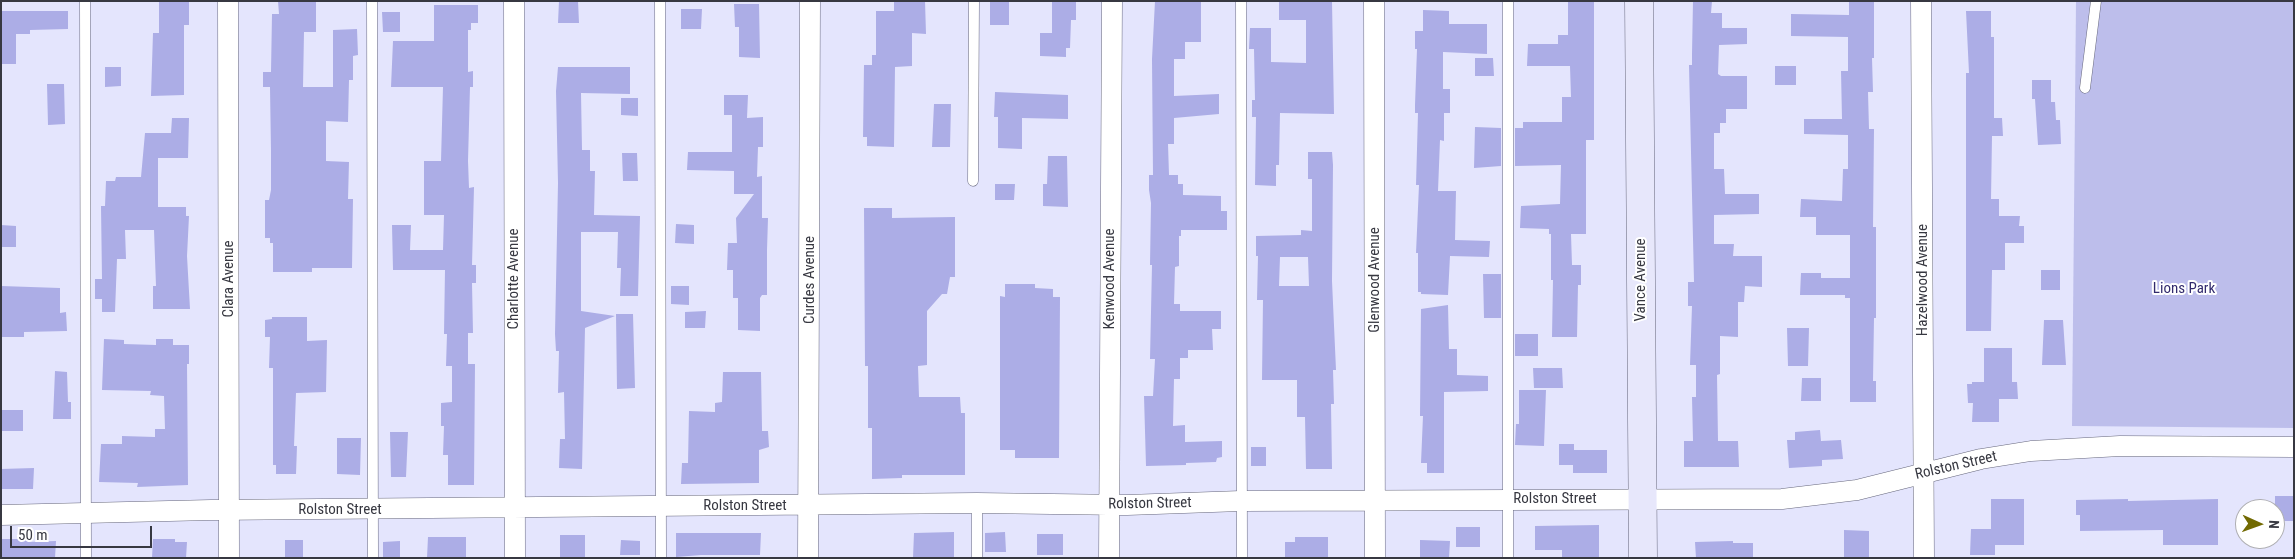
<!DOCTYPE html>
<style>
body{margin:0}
#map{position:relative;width:2295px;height:559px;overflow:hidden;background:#e4e5fd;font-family:"Roboto Condensed",sans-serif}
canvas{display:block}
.frame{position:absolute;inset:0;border:2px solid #373841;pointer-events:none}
.north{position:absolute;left:2235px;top:499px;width:50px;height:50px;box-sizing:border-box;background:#fff;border:1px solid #afafb3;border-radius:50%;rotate:92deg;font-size:14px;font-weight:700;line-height:20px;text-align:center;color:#373841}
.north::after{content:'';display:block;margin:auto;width:18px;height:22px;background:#726a02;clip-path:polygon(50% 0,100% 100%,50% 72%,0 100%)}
.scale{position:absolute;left:10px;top:526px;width:142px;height:22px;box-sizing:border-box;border:2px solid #373841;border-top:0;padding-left:6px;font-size:15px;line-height:18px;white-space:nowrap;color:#373841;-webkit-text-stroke:4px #fff;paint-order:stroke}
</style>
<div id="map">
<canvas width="2295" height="559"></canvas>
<div class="frame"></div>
<div class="north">N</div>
<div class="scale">50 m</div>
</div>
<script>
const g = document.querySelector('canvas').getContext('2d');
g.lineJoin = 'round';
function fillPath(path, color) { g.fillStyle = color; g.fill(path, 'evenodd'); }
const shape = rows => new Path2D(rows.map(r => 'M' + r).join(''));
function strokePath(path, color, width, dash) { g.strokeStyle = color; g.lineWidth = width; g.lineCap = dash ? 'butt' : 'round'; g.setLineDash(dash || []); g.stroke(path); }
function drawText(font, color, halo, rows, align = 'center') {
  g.font = font + ' "Roboto Condensed",sans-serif'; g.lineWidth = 4; g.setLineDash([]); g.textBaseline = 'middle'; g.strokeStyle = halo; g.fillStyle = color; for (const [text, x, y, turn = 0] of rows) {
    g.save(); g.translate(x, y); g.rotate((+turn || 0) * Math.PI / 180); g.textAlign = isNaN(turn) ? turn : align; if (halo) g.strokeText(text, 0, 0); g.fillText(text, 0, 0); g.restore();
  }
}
fillPath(shape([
 [2076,1,2294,1,2294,428,2072,426]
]), '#bdbeeb');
fillPath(shape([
 [159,1,189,1,189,25,184,25,184,95,151,96,153,33,159,33],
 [278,1,316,1,316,32,304,32,303,87,333,87,333,30,357,29,358,55,353,56,353,80,349,80,348,122,326,121,326,161,349,162,348,199,353,199,352,268,312,268,312,272,273,272,273,243,270,243,270,238,265,238,265,200,269,200,271,190,271,151,270,87,263,87,263,72,271,72,272,14,279,14],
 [559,1,578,1,579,23,558,23],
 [894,1,925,1,926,34,912,33,912,66,895,67,894,147,867,146,867,137,863,137,864,65,872,65,872,55,876,55,876,11,894,11],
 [1052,1,1076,1,1076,20,1071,20,1070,48,1066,48,1066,57,1040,56,1040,33,1052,33],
 [1155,1,1201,1,1201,42,1185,42,1185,59,1174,59,1174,96,1219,94,1219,114,1174,118,1174,144,1168,144,1169,175,1178,175,1178,184,1183,184,1183,195,1221,196,1221,211,1227,211,1227,230,1181,230,1181,236,1179,236,1179,266,1175,267,1174,304,1180,304,1180,311,1221,311,1221,329,1212,329,1213,350,1188,350,1188,358,1180,358,1180,379,1174,379,1173,426,1185,425,1185,442,1222,441,1222,457,1217,458,1216,462,1186,463,1186,465,1146,466,1144,396,1153,396,1155,359,1150,359,1152,265,1150,265,1151,203,1149,190,1149,175,1153,175,1152,59],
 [1279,1,1332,1,1334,114,1280,113,1279,165,1276,165,1276,186,1255,185,1256,117,1252,117,1252,100,1255,100,1254,49,1249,49,1250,28,1271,28,1271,62,1306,63,1306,20,1279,20],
 [1568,1,1594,1,1594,140,1586,140,1586,234,1571,234,1572,265,1581,265,1581,285,1578,285,1577,337,1552,337,1553,280,1551,280,1551,234,1549,234,1549,229,1520,228,1521,206,1560,204,1561,165,1515,166,1515,128,1523,128,1523,122,1562,122,1562,97,1571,97,1570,66,1527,66,1528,44,1558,44,1558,35,1568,35],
 [1693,1,1712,1,1711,13,1722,13,1722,28,1747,28,1747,44,1719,45,1718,74,1721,76,1747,76,1747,109,1726,109,1726,123,1720,123,1720,133,1714,133,1714,169,1724,169,1725,194,1759,194,1759,214,1714,215,1714,244,1734,244,1733,256,1762,256,1762,287,1745,286,1744,302,1738,302,1738,337,1720,336,1720,374,1717,375,1718,441,1738,441,1739,467,1684,467,1684,441,1693,441,1692,397,1696,397,1696,365,1690,365,1692,306,1688,306,1688,282,1694,282,1689,65,1692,65,1692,54],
 [1849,1,1874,1,1874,58,1872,58,1873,92,1868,92,1869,129,1874,129,1873,227,1876,227,1876,318,1874,318,1873,381,1876,381,1876,402,1850,402,1850,298,1845,298,1845,295,1800,295,1801,273,1821,273,1821,278,1850,278,1850,235,1816,235,1816,217,1800,217,1801,199,1842,201,1843,169,1848,169,1848,135,1804,134,1804,119,1842,119,1841,71,1848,71,1848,37,1791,36,1791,14,1849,15],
 [990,2,1009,2,1009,25,990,25],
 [734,4,759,4,760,58,739,57,739,27,735,27],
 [434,5,478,5,478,23,471,23,471,30,468,30,468,72,473,71,473,87,470,87,468,161,469,188,474,187,472,265,476,265,476,283,472,283,473,333,468,333,468,364,475,364,474,485,448,485,448,455,443,455,444,426,441,426,441,403,452,402,452,366,446,366,447,334,444,334,445,270,393,270,392,225,411,225,410,250,443,250,444,215,424,215,424,161,441,161,443,87,391,87,393,41,434,41],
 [681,9,702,9,701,29,681,29],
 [1423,10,1449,11,1449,24,1487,24,1487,54,1443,52,1443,89,1450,89,1450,113,1444,113,1444,141,1440,140,1438,191,1456,191,1455,240,1490,241,1489,257,1450,256,1448,295,1421,294,1421,292,1418,292,1418,253,1416,253,1419,185,1416,185,1418,113,1415,113,1415,105,1417,49,1415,49,1415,31,1423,31],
 [1,11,68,11,68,29,30,30,30,34,16,34,16,64,1,64],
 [1966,11,1991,11,1991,37,1994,37,1994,118,2002,118,2003,136,1992,136,1991,199,1999,199,1999,216,2020,216,2019,226,2024,226,2024,243,2005,243,2005,270,1992,270,1991,331,1966,331,1966,73,1969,73],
 [382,12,400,12,400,32,383,32],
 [1475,58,1493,58,1494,76,1475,76],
 [1775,66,1796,66,1796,85,1775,85],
 [105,67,121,67,121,86,105,87],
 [558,67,630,67,630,94,581,93,582,150,590,150,590,171,595,171,594,215,640,216,638,296,620,296,621,268,617,268,618,232,581,232,581,311,615,316,585,328,582,469,559,468,560,439,565,439,564,392,558,393,559,351,556,351,555,334,558,183,556,91],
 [2032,80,2051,80,2051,102,2055,102,2056,120,2060,120,2061,144,2038,145,2035,99,2032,99],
 [47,84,64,84,65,124,48,125],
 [995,92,1068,95,1068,119,1022,118,1022,149,998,148,998,117,994,117],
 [724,95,748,95,747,118,763,117,763,147,758,147,757,177,762,176,762,218,768,218,767,250,767,295,762,295,760,298,760,331,738,330,738,298,733,298,733,270,727,270,728,243,737,243,736,218,754,194,734,194,734,171,687,170,688,152,732,152,732,115,724,115],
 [621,98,638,98,638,116,621,115],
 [934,104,951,104,950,147,932,147],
 [172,118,189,118,188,158,158,158,158,207,186,207,186,216,189,216,187,256,190,309,153,309,153,286,156,286,154,230,125,230,126,259,117,259,115,312,102,312,102,299,95,299,95,279,102,279,101,206,105,206,106,181,115,181,116,177,141,177,145,133,171,133],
 [1475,127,1501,128,1501,166,1474,168],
 [1308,152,1332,152,1333,165,1332,281,1336,370,1333,370,1334,404,1331,404,1332,469,1306,469,1305,417,1297,417,1297,380,1262,380,1263,300,1257,300,1258,256,1256,256,1256,236,1301,235,1301,230,1312,231,1312,179,1308,179],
 [1280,257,1308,257,1309,286,1279,286],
 [622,153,637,153,638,181,623,181],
 [1048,156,1067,156,1068,207,1043,206,1043,184,1047,184],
 [995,184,1015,184,1014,200,995,200],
 [864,208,892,208,892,218,955,217,955,277,950,277,947,294,942,294,927,311,927,365,918,366,919,397,960,397,961,413,965,413,965,475,902,475,902,478,872,479,872,428,868,428,868,366,865,366],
 [676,224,694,225,694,244,675,243],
 [1,225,16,226,16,247,1,247],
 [2041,270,2060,270,2060,290,2041,290],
 [1483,274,1501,274,1501,318,1484,318],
 [1005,284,1035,284,1035,288,1053,289,1053,297,1060,297,1059,458,1015,458,1015,450,1000,450,1000,296,1005,297],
 [1,286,60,288,60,313,66,312,67,331,24,332,24,337,1,337],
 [671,286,689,286,689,305,671,304],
 [1448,305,1449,349,1457,349,1457,375,1488,376,1488,391,1444,392,1444,473,1427,473,1427,463,1421,463,1423,416,1420,416,1421,309],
 [706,311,705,328,685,328,685,312],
 [616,314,633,314,635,388,617,389],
 [272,317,307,317,307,341,327,340,326,392,296,393,294,446,297,446,296,474,276,474,276,465,273,465,273,368,269,368,270,337,265,337,265,320,272,319],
 [2044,320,2063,320,2066,365,2042,365],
 [1787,328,1809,328,1808,366,1788,366],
 [1515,334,1538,334,1538,356,1515,356],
 [104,339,124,340,124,344,156,345,156,339,173,339,173,345,189,345,189,364,187,364,188,485,137,487,138,483,99,482,101,444,122,444,122,436,155,437,155,429,165,429,164,396,150,395,151,391,102,390],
 [1984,348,2012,348,2012,382,2017,382,2018,399,1999,399,1999,422,1972,422,1973,403,1968,403,1967,384,1972,384,1972,382,1984,382],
 [1533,368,1562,368,1563,388,1534,388],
 [55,371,67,372,68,402,71,402,71,419,53,419],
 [723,372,761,372,762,428,762,431,768,431,769,447,759,450,759,483,681,484,682,463,688,463,689,411,715,412,715,403,722,402],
 [1802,378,1821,378,1821,401,1801,401],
 [1519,390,1546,390,1544,446,1515,445,1516,424,1519,424],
 [1,410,23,410,23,431,1,431],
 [1820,430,1821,441,1841,440,1843,459,1822,460,1822,466,1789,468,1787,440,1795,440,1795,432],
 [390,432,408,432,406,477,391,477],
 [337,438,361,438,360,475,337,474],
 [1559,444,1574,444,1574,450,1607,450,1607,473,1573,473,1573,465,1559,465],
 [1251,447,1266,447,1266,466,1251,466],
 [34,468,33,489,1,489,1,469],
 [2275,496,2294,496,2294,521,2275,521],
 [1991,499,2024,499,2024,545,1995,545,1995,555,1970,555,1971,529,1991,529],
 [2128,499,2128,501,2218,499,2218,545,2163,545,2163,530,2080,531,2080,515,2076,515,2076,500],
 [1599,525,1599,558,1562,558,1562,550,1535,550,1535,526],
 [1456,527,1480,527,1480,547,1456,547],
 [1844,530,1869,531,1869,558,1844,558],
 [954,532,954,558,913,558,914,533],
 [1005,532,1006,552,985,552,985,533],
 [676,533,761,533,760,555,701,555,676,557],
 [1037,534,1063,534,1063,555,1037,555],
 [560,535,585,535,585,558,560,558],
 [428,537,466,537,466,558,427,558],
 [1295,537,1328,537,1328,558,1285,558,1285,542,1295,542],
 [1,539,28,539,28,542,56,541,55,558,1,558],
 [153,539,175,539,175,542,187,542,186,558,152,558],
 [285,540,303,540,303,558,285,558],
 [621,540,640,541,640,555,620,555],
 [1420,540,1450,541,1449,558,1420,558],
 [400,541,400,558,383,558,383,542],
 [1733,541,1733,543,1753,543,1753,558,1696,558,1695,542]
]), '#acade6');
const lane = shape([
 [85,1,86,558],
 [372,1,373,558],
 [660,1,661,558],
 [1241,1,1242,558],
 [1508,1,1508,558],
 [2085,88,2096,1],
 [973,181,974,1],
 [977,503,977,558]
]);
const street = shape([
 [228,1,229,558],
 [514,1,515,558],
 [1374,1,1375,558],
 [1921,1,1924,558],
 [1,515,211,510,977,503,1127,505,1241,501,1782,499,1857,490,1981,459,2031,451,2120,446,2294,447],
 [808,558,810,1],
 [1109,558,1112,1]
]);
const secondary = shape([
 [1639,1,1643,558]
]);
strokePath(lane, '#67687d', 11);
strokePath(street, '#67687d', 21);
strokePath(secondary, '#67687d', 29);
strokePath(lane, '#fff', 10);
strokePath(street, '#fff', 20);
strokePath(secondary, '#e7e7fb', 28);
drawText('15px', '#373841', '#fff', [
 ["Clara Avenue",229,279,-90],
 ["Charlotte Avenue",514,279,-90],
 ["Kenwood Avenue",1110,279,-90],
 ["Curdes Avenue",810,280,-90],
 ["Glenwood Avenue",1375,280,-90],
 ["Vance Avenue",1641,280,-90],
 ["Hazelwood Avenue",1923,280,-90],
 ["Rolston Street",1956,466,-13],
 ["Rolston Street",1555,499],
 ["Rolston Street",1150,504,-1],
 ["Rolston Street",745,506],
 ["Rolston Street",340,510]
]);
drawText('15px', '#322b6d', '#fff', [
 ["Lions Park",2184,289]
]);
</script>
